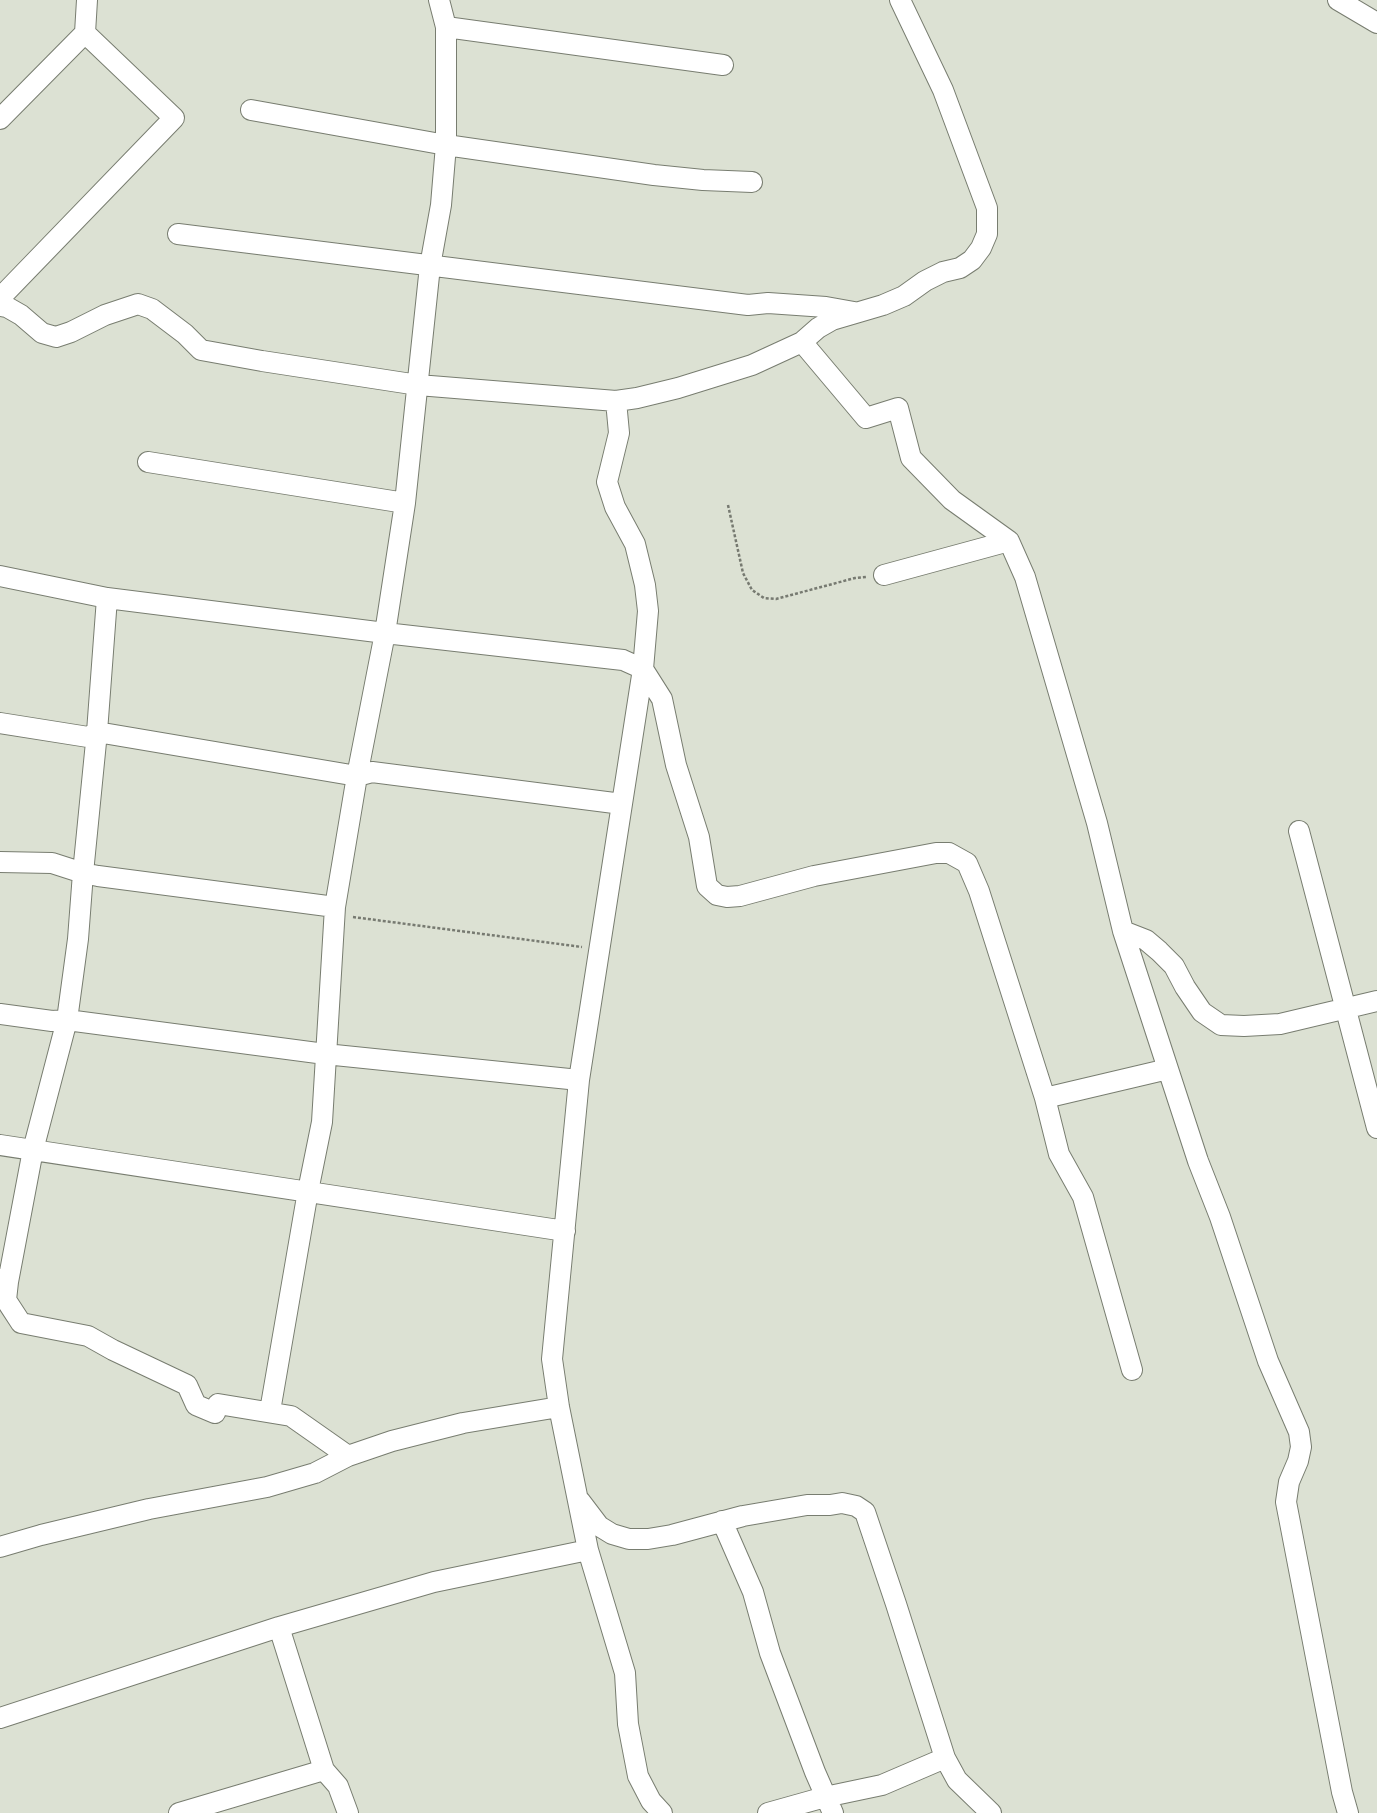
<!DOCTYPE html>
<style>
body{margin:0}
canvas{display:block;background:#dce1d3}
</style>
<canvas width="1377" height="1813"></canvas>
<script>
const g = document.querySelector('canvas').getContext('2d');
g.lineJoin = 'round';
const shape = rows => new Path2D(rows.map(r => 'M' + r).join(''));
function strokePath(path, color, width, dash) { g.strokeStyle = color; g.lineWidth = width; g.lineCap = dash ? 'butt' : 'round'; g.setLineDash(dash || []); g.stroke(path); }
const street = shape([
 [1338,0,1377,23],
 [446,27,723,65],
 [251,110,446,145,654,175,703,180,752,182],
 [0,119,85,33,87,0],
 [178,234,748,305,768,303,826,307,854,312],
 [0,298,174,118,85,33],
 [0,306,7,307,21,315,42,333,56,337,71,332,105,315,138,304,152,309,185,334,201,350,262,361,418,385,616,401,637,398,678,388,752,365,802,342,818,328,832,320,883,305,904,296,925,281,943,272,960,268,972,260,981,248,987,234,987,208,943,90,900,0],
 [802,342,866,418,898,408,911,458,952,500,1009,541,1025,577,1097,823,1123,931,1198,1161,1220,1217,1268,1361,1299,1432,1301,1447,1298,1461,1289,1482,1286,1502,1342,1792,1348,1813],
 [616,401,619,433,607,482,615,507,635,544,645,585,648,611,643,669,579,1080,552,1359,559,1407,588,1550,625,1673,628,1724,638,1776,651,1801,662,1813],
 [148,462,405,503],
 [884,575,1009,541],
 [0,576,107,598,385,633,623,660,643,669,662,699,676,765,699,837,707,886,717,895,727,897,740,896,814,876,936,853,949,853,967,863,979,891,1045,1098,1059,1154,1083,1197,1132,1370],
 [0,723,88,737,97,732,357,776,372,772,622,804],
 [1299,831,1377,1128],
 [0,862,52,863,83,873,98,876,335,907],
 [1123,931,1146,940,1159,951,1174,966,1185,987,1202,1012,1221,1025,1244,1026,1280,1024,1377,1001],
 [0,1014,52,1021,67,1020,325,1054,579,1080],
 [1045,1098,1168,1069],
 [0,1145,565,1231],
 [0,1279,8,1282,6,1300,21,1323,88,1336,113,1350,187,1385,196,1405,215,1413,218,1404,291,1416,348,1456],
 [8,1282,33,1150,67,1020,78,939,83,873,97,732,107,598],
 [270,1411,308,1191,322,1122,335,907,357,776,385,633,405,503,430,266,441,205,446,145,446,27,439,0],
 [580,1501,599,1526,612,1534,629,1539,648,1539,672,1535,743,1516,807,1505,830,1505,842,1503,856,1506,865,1512,896,1604,945,1758,957,1780,991,1813],
 [722,1521,753,1592,770,1653,815,1772,833,1813],
 [0,1547,41,1535,149,1509,267,1487,315,1473,348,1456,392,1441,463,1423,559,1407],
 [279,1627,324,1770,338,1786,348,1813],
 [0,1718,279,1627,434,1582,588,1550],
 [179,1813,324,1770],
 [768,1813,825,1797,882,1785,945,1758]
]);
strokePath(street, '#787d70', 22);
strokePath(shape([
 [728,505,743,573,752,590,764,598,776,599,855,578,866,577],
 [353,917,582,947]
]), '#777a71', 2.5, [3, 2]);
strokePath(street, '#fff', 20);
</script>
